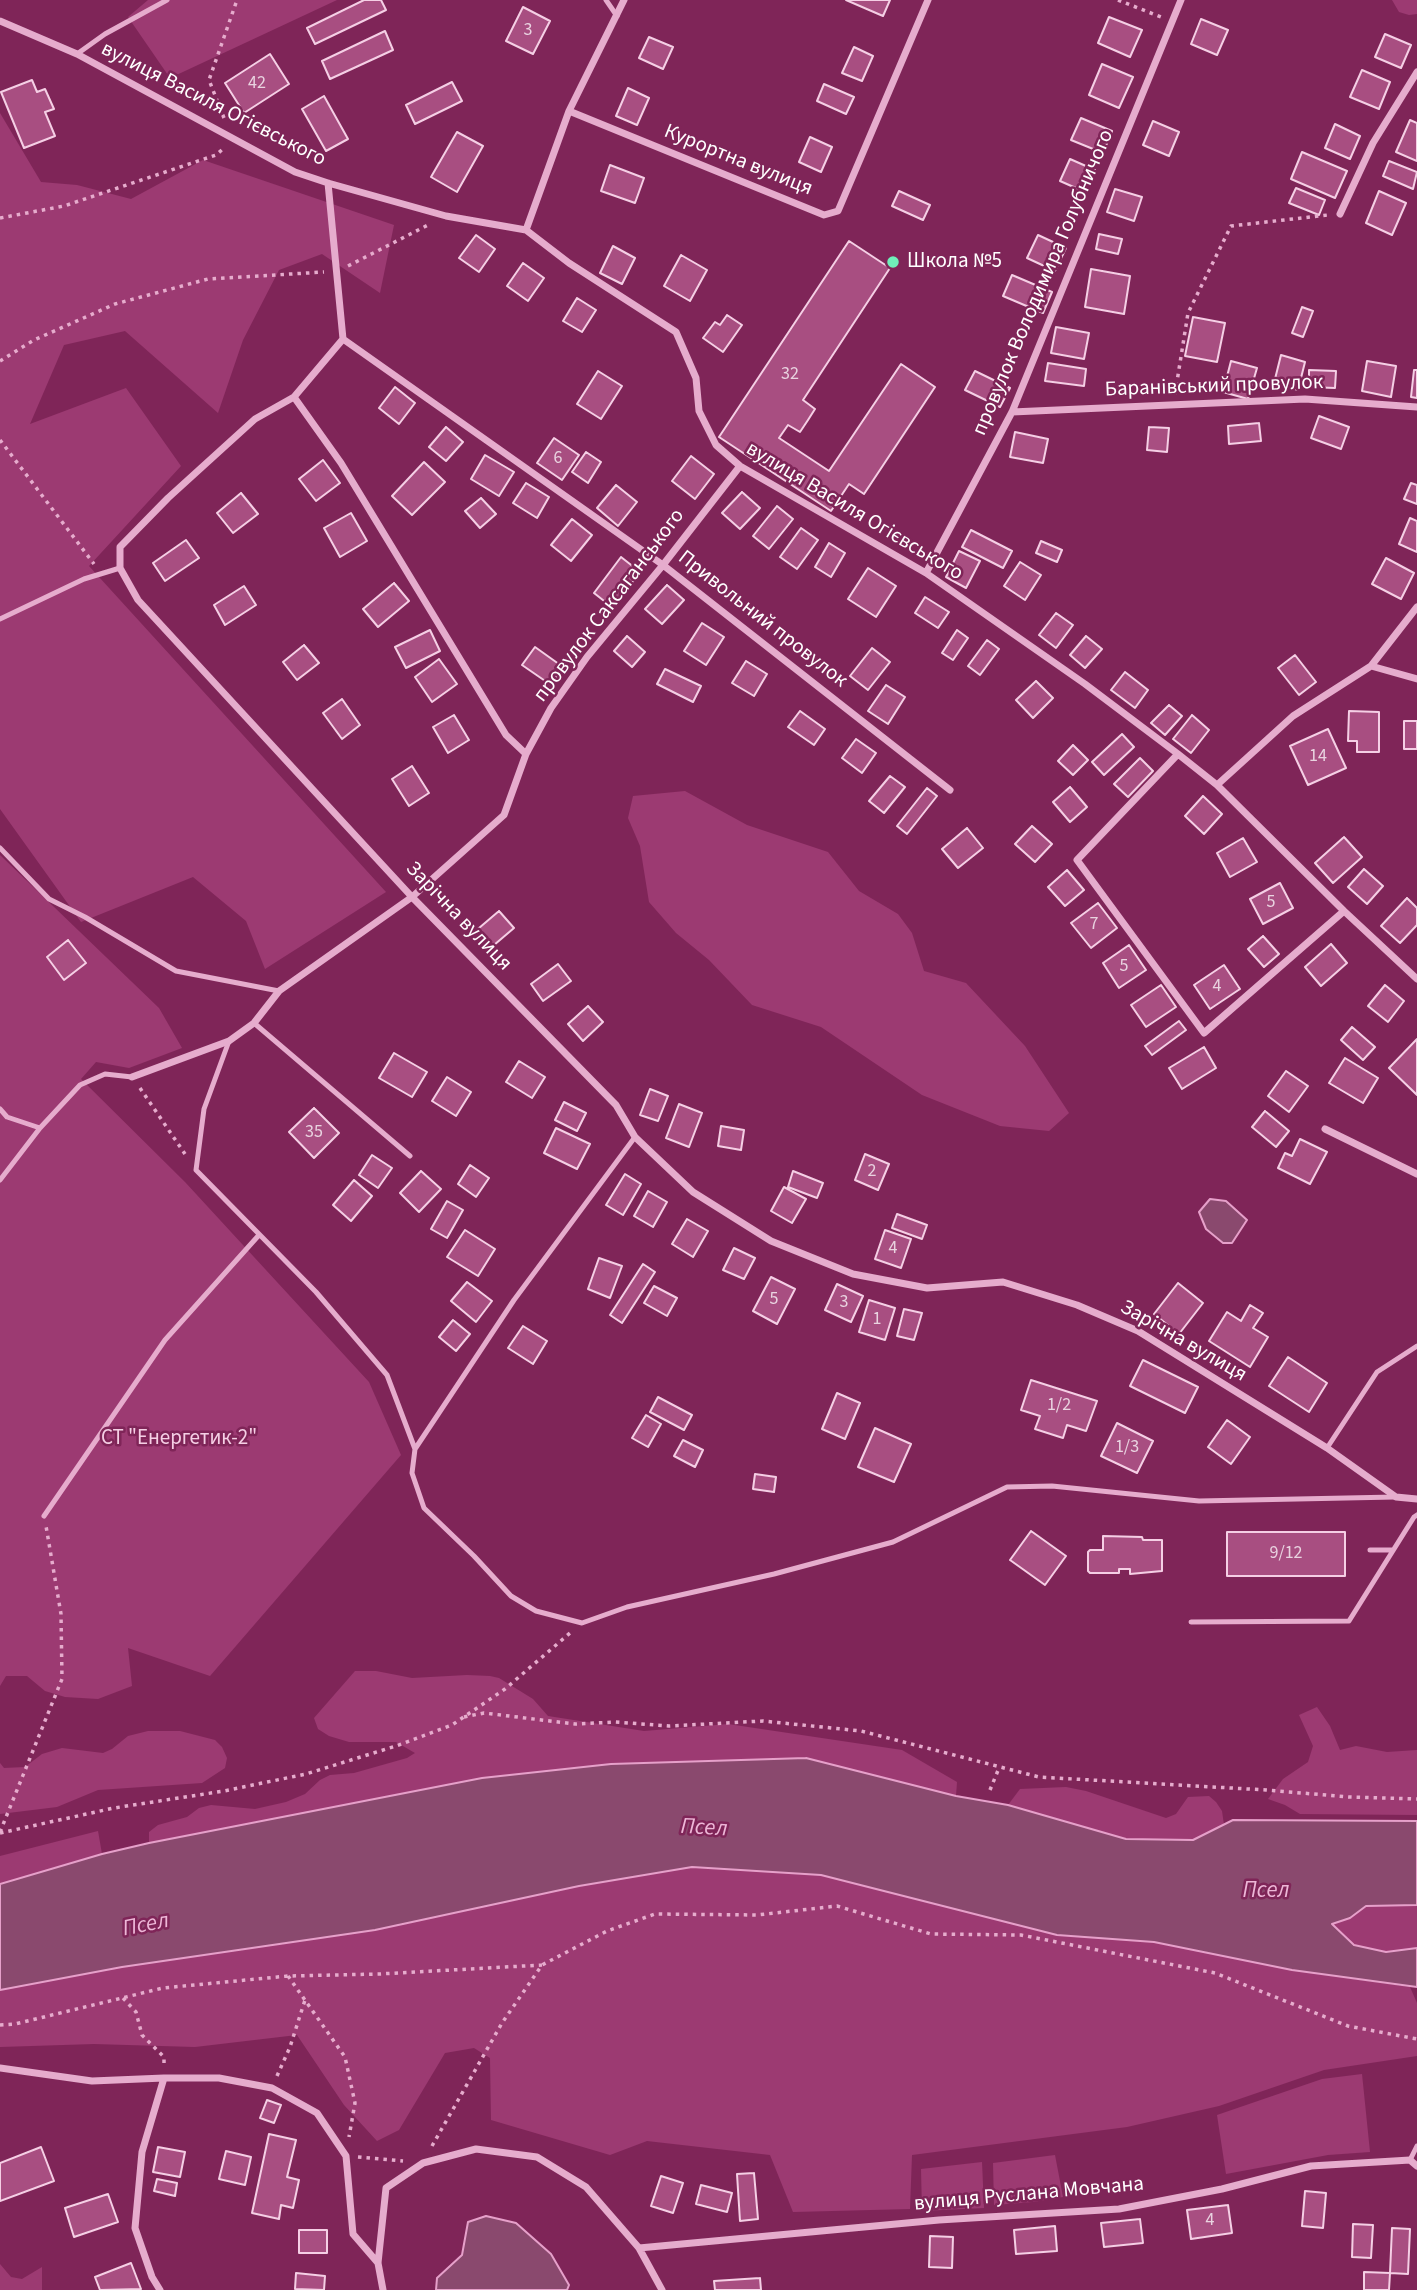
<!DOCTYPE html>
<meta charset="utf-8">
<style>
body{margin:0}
canvas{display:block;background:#7f2558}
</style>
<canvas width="1417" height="2290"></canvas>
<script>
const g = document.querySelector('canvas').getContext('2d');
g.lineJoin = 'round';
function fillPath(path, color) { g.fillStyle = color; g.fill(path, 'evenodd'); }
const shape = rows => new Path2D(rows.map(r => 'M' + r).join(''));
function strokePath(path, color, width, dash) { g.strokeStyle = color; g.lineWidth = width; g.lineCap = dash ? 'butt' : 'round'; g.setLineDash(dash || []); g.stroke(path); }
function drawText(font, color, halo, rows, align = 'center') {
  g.font = font + ' "Source Sans 3",sans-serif'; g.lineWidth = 5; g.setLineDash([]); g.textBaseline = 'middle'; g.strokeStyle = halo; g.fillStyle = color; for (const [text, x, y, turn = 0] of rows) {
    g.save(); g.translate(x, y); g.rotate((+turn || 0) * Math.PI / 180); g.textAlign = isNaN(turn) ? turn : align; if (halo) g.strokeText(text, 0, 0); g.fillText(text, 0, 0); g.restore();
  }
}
fillPath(shape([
 [148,0,337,0,170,78,128,17],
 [1392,0,1417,0,1417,14,1409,15,1399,12],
 [0,113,41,182,77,185,131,199,203,160,394,225,380,293,322,254,279,270,243,340,218,413,125,331,64,345,30,424,126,388,181,466,89,566,386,892,265,969,246,921,193,877,81,922,0,809],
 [685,791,747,825,828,852,859,891,898,914,912,933,924,971,966,983,1025,1046,1069,1113,1049,1131,1000,1126,922,1095,821,1027,752,1005,709,960,676,933,649,902,640,846,628,818,633,796],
 [0,855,159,1008,182,1048,129,1068,96,1062,81,1079,185,1182,369,1382,401,1455,210,1676,128,1648,132,1686,98,1699,65,1697,45,1691,27,1676,6,1676,0,1686,0,1695],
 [355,1671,376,1671,412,1678,467,1675,490,1676,499,1678,533,1699,548,1716,644,1731,728,1724,902,1750,957,1782,956,1796,806,1758,482,1778,149,1843,149,1832,158,1825,187,1817,199,1808,211,1805,255,1809,286,1802,305,1794,320,1780,330,1775,354,1773,407,1758,415,1753,396,1742,349,1742,329,1736,318,1729,314,1718],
 [1317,1707,1330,1726,1340,1750,1356,1746,1387,1752,1417,1750,1417,1815,1300,1814,1285,1805,1268,1799,1283,1779,1308,1762,1313,1746,1299,1715],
 [148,1731,180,1731,215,1740,222,1747,227,1758,225,1768,202,1783,98,1790,57,1807,0,1814,0,1763,4,1768,25,1767,42,1754,62,1748,103,1753,112,1749,128,1736],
 [1066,1787,1086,1791,1166,1818,1176,1814,1188,1797,1209,1796,1216,1802,1222,1811,1224,1825,1193,1840,1126,1839,1008,1805,1020,1789],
 [98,1831,102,1854,0,1884,0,1856],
 [692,1867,821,1875,1057,1935,1154,1942,1292,1970,1410,1987,1417,2003,1417,2056,1324,2070,1219,2106,1127,2127,912,2155,910,2209,793,2212,770,2155,647,2141,610,2155,491,2120,490,2058,474,2048,445,2053,399,2130,377,2141,344,2105,297,2035,195,2047,94,2044,0,2047,0,1990,122,1967,375,1930,579,1886],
 [1417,1905,1417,1948,1386,1952,1354,1945,1332,1924,1350,1918,1366,1906],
 [1362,2074,1370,2152,1328,2155,1226,2174,1217,2115,1322,2079],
 [1055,2155,1063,2197,1033,2202,994,2205,993,2163],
 [982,2162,984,2208,922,2211,921,2169],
 [0,2264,11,2277,22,2279,42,2267,42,2290,0,2290]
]), '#9c3a72');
const water = shape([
 [1210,1199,1226,1201,1247,1220,1232,1243,1223,1243,1206,1229,1199,1212,1210,1199],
 [806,1758,956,1796,1008,1805,1126,1839,1193,1840,1233,1820,1417,1821,1417,1905,1366,1906,1350,1918,1332,1924,1354,1945,1386,1952,1417,1948,1417,1987,1292,1970,1154,1942,1057,1935,821,1875,692,1867,579,1886,375,1930,122,1967,0,1990,0,1884,102,1854,149,1843,482,1778,611,1764,806,1758],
 [486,2216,516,2223,551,2254,569,2285,567,2290,436,2290,437,2278,462,2255,468,2222,486,2216]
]);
fillPath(water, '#8a496e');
strokePath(water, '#e6a0ca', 2);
const building = shape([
 [364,0,381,0,386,10,315,44,307,28,364,0],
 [846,0,890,0,883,16,846,0],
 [523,7,550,21,533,54,506,41,523,7],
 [1109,17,1142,30,1130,57,1098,43,1109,17],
 [1201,19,1228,30,1217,55,1191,44,1201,19],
 [385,31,393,50,330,79,322,61,385,31],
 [1385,34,1411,45,1401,68,1375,57,1385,34],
 [649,37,673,47,663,69,639,58,649,37],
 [854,47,873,56,862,81,842,73,854,47],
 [270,54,289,84,244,113,225,83,270,54],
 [1102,64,1133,77,1119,108,1089,95,1102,64],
 [1362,70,1390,82,1379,109,1350,97,1362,70],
 [32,80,37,92,45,89,54,109,45,112,55,136,24,148,1,92,32,80],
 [452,82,462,101,415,124,406,105,452,82],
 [824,84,854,97,846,114,817,101,824,84],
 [628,88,649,98,637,125,616,116,628,88],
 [324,96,348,139,326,151,302,109,324,96],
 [1081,118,1112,131,1103,153,1071,140,1081,118],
 [1410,120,1417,123,1417,161,1396,152,1410,120],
 [1153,121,1179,132,1169,156,1143,145,1153,121],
 [1335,124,1360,136,1350,159,1325,148,1335,124],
 [457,132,483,146,457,192,431,177,457,132],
 [810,137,832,147,821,172,799,162,810,137],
 [1302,152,1347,171,1335,198,1291,179,1302,152],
 [1070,159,1095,170,1085,192,1060,181,1070,159],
 [1389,161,1417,172,1413,189,1383,176,1389,161],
 [610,165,644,178,635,203,601,191,610,165],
 [1296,188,1325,200,1319,215,1289,203,1296,188],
 [1115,189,1142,197,1134,221,1107,212,1115,189],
 [899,191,930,205,923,220,892,206,899,191],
 [1379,191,1406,203,1392,235,1366,223,1379,191],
 [1099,234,1122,239,1118,254,1096,249,1099,234],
 [476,235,495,249,479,272,459,258,476,235],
 [1038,235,1066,248,1055,271,1027,258,1038,235],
 [849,241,890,268,803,400,815,409,808,420,800,432,788,425,779,438,829,471,901,364,935,387,864,494,849,484,831,511,719,437,849,241],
 [613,246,635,258,622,284,600,273,613,246],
 [681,255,707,270,690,301,664,286,681,255],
 [523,263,544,278,528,301,507,286,523,263],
 [1091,269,1130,276,1124,314,1085,307,1091,269],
 [1012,275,1052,292,1043,313,1003,296,1012,275],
 [577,298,596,310,582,332,563,321,577,298],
 [1302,307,1313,311,1303,337,1292,333,1302,307],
 [727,315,742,325,723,352,703,338,715,322,720,325,727,315],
 [1193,317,1225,323,1217,362,1185,356,1193,317],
 [1056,327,1089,333,1084,359,1051,353,1056,327],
 [1281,355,1305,362,1298,390,1274,383,1281,355],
 [1231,361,1257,368,1248,399,1223,392,1231,361],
 [1367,361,1396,366,1391,397,1362,391,1367,361],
 [1048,363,1086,369,1084,386,1045,381,1048,363],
 [1309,370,1336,371,1335,388,1309,387,1309,370],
 [1414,370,1417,370,1417,398,1411,397,1414,370],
 [598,371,622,386,601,419,577,404,598,371],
 [975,371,1010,388,1000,407,965,390,975,371],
 [395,387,415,403,399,424,379,408,395,387],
 [1319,416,1349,427,1341,449,1311,438,1319,416],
 [1259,423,1261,441,1229,444,1228,426,1259,423],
 [446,427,463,442,446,461,429,447,446,427],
 [1149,427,1169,428,1167,452,1147,450,1149,427],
 [1015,432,1048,439,1043,463,1010,457,1015,432],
 [554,438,579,455,562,480,537,463,554,438],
 [586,452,601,462,588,483,572,472,586,452],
 [485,455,514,472,499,496,471,479,485,455],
 [691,456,714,474,695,499,672,481,691,456],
 [323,460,340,483,316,501,299,479,323,460],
 [424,462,445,482,412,515,392,496,424,462],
 [526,483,549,497,537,518,513,503,526,483],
 [1411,483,1417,485,1417,504,1404,499,1411,483],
 [616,485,637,502,618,526,597,508,616,485],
 [742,492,760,508,740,529,722,513,742,492],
 [241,493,258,514,233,533,217,513,241,493],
 [481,498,496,514,480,528,465,511,481,498],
 [777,506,793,519,769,549,753,536,777,506],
 [351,513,367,541,340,557,324,528,351,513],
 [1410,518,1417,521,1417,552,1399,544,1410,518],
 [572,519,592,535,571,561,551,545,572,519],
 [801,528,818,540,797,569,780,557,801,528],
 [971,530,1012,551,1003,568,962,547,971,530],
 [186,540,199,558,165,581,153,563,186,540],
 [1041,541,1062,550,1057,562,1036,553,1041,541],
 [829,543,845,553,831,577,815,567,829,543],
 [959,551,980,561,966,588,946,577,959,551],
 [621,557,640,572,613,608,594,593,621,557],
 [1386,558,1414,573,1401,599,1372,584,1386,558],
 [1020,562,1041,575,1025,600,1004,586,1020,562],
 [868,568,896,586,876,617,848,599,868,568],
 [394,583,409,601,378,627,363,609,394,583],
 [667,585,684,600,662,624,645,609,667,585],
 [244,586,256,605,225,625,214,605,244,586],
 [925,597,949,612,938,628,915,613,925,597],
 [1056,613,1073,625,1056,648,1039,635,1056,613],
 [702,623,724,637,706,665,684,651,702,623],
 [430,630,440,651,406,668,395,647,430,630],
 [957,630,968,638,953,660,942,653,957,630],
 [627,636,645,652,632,667,614,651,627,636],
 [1086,636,1102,649,1085,668,1070,655,1086,636],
 [987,640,999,649,980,675,968,666,987,640],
 [304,645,319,663,297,680,283,662,304,645],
 [535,647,563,667,551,685,522,665,535,647],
 [872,648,890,662,868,690,850,676,872,648],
 [1295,655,1316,682,1299,695,1278,668,1295,655],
 [439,659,457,684,432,702,415,677,439,659],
 [746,661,767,674,754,696,732,683,746,661],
 [665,669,701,686,693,702,657,684,665,669],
 [1125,672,1148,690,1135,708,1111,690,1125,672],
 [1036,681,1053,698,1033,718,1016,700,1036,681],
 [886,685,905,697,888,724,868,711,886,685],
 [342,699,360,725,342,739,323,713,342,699],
 [1169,705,1182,716,1165,735,1151,723,1169,705],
 [800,711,825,729,814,745,788,727,800,711],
 [1349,711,1379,712,1379,752,1357,752,1357,741,1348,741,1349,711],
 [454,715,469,740,448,753,433,727,454,715],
 [1192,715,1209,730,1191,753,1173,739,1192,715],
 [1404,721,1417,721,1417,749,1404,749,1404,721],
 [1328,729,1346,768,1308,785,1290,746,1328,729],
 [1122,734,1134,747,1104,775,1092,762,1122,734],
 [856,739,876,753,862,773,842,758,856,739],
 [1073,745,1088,760,1073,775,1058,761,1073,745],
 [1140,758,1153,771,1128,797,1114,784,1140,758],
 [412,766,429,793,409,806,392,779,412,766],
 [890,776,905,787,884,813,869,801,890,776],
 [1070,787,1087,807,1070,822,1053,802,1070,787],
 [927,788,937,796,907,834,897,826,927,788],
 [1203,796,1222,814,1204,834,1185,816,1203,796],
 [1032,826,1052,844,1035,862,1015,844,1032,826],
 [967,828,983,848,958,868,942,849,967,828],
 [1344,837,1362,857,1333,883,1315,863,1344,837],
 [1243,838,1257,862,1230,877,1217,853,1243,838],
 [1364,869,1383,886,1367,904,1348,887,1364,869],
 [1067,870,1084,890,1065,906,1048,887,1067,870],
 [1280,883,1293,908,1263,924,1250,899,1280,883],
 [1407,898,1417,908,1417,925,1400,943,1381,926,1407,898],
 [1098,903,1117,928,1091,948,1071,923,1098,903],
 [499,911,514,928,487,951,472,934,499,911],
 [1263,936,1279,954,1264,967,1248,949,1263,936],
 [68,940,86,963,64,980,47,957,68,940],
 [1331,944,1347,963,1321,986,1305,967,1331,944],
 [1129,945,1146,970,1119,988,1103,963,1129,945],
 [558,964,571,981,543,1001,531,984,558,964],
 [1224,965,1240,989,1210,1009,1194,985,1224,965],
 [1161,985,1176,1007,1146,1027,1131,1005,1161,985],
 [1385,985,1404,1001,1388,1022,1368,1006,1385,985],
 [588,1006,603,1022,583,1041,568,1024,588,1006],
 [1179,1021,1186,1030,1152,1055,1145,1046,1179,1021],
 [1352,1027,1375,1047,1363,1060,1341,1040,1352,1027],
 [1417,1039,1417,1095,1389,1068,1417,1039],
 [1204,1047,1216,1068,1182,1089,1169,1068,1204,1047],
 [394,1053,427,1072,412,1097,379,1078,394,1053],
 [1345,1058,1378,1078,1363,1103,1329,1083,1345,1058],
 [519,1061,545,1077,532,1098,506,1082,519,1061],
 [1286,1071,1308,1086,1289,1112,1268,1096,1286,1071],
 [447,1077,471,1092,456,1116,432,1101,447,1077],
 [650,1089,668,1096,658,1121,640,1115,650,1089],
 [564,1102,586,1113,577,1131,555,1120,564,1102],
 [679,1104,702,1113,689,1147,666,1138,679,1104],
 [314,1108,339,1133,314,1158,289,1132,314,1108],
 [1265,1111,1289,1131,1276,1147,1252,1127,1265,1111],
 [721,1126,744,1130,741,1150,718,1146,721,1126],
 [556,1128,590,1144,577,1169,544,1153,556,1128],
 [1300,1139,1327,1152,1310,1184,1278,1168,1285,1153,1292,1156,1300,1139],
 [865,1154,889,1164,878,1190,855,1180,865,1154],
 [372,1155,392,1168,378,1188,359,1175,372,1155],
 [470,1165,489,1178,476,1197,458,1184,470,1165],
 [421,1171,441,1189,419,1212,400,1193,421,1171],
 [793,1171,823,1183,817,1198,788,1187,793,1171],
 [625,1174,641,1184,623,1215,606,1205,625,1174],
 [354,1180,372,1196,351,1221,333,1205,354,1180],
 [784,1187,806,1199,792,1223,771,1211,784,1187],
 [648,1191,667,1202,653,1227,634,1216,648,1191],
 [447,1201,463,1210,447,1238,431,1229,447,1201],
 [897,1214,927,1225,922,1239,892,1228,897,1214],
 [687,1219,708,1231,693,1257,672,1244,687,1219],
 [465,1230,495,1249,478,1276,447,1257,465,1230],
 [885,1230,911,1239,901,1268,875,1259,885,1230],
 [734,1248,755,1258,744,1279,723,1270,734,1248],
 [599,1258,622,1266,610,1298,588,1289,599,1258],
 [643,1264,655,1272,622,1323,610,1315,643,1264],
 [771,1277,795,1289,777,1324,753,1311,771,1277],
 [467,1282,492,1301,476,1322,451,1301,467,1282],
 [1178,1283,1203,1303,1179,1334,1154,1314,1178,1283],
 [837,1284,863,1296,851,1322,825,1310,837,1284],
 [654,1286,677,1298,667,1316,644,1303,654,1286],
 [869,1300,895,1308,885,1340,859,1332,869,1300],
 [1250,1305,1263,1313,1253,1328,1268,1337,1250,1367,1209,1341,1227,1312,1241,1321,1250,1305],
 [904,1309,922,1313,914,1340,897,1336,904,1309],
 [453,1320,470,1334,456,1351,439,1337,453,1320],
 [523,1326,547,1341,533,1364,508,1348,523,1326],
 [1288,1357,1327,1383,1309,1412,1269,1386,1288,1357],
 [1143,1360,1198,1387,1185,1413,1130,1386,1143,1360],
 [1031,1380,1097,1401,1086,1431,1067,1425,1063,1438,1035,1429,1040,1416,1021,1410,1031,1380],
 [837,1393,860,1403,845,1439,822,1429,837,1393],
 [658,1397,692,1415,684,1430,650,1412,658,1397],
 [646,1415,661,1424,648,1447,632,1438,646,1415],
 [1227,1420,1250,1437,1231,1464,1208,1447,1227,1420],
 [1117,1423,1153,1441,1137,1473,1101,1456,1117,1423],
 [875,1428,911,1444,894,1482,858,1467,875,1428],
 [683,1440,703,1450,695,1467,674,1456,683,1440],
 [755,1474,776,1477,774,1492,753,1489,755,1474],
 [1031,1531,1066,1556,1045,1585,1010,1560,1031,1531],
 [1227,1532,1345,1532,1345,1576,1227,1576,1227,1532],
 [1103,1536,1142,1537,1143,1540,1162,1540,1162,1571,1130,1574,1130,1569,1119,1569,1119,1573,1090,1573,1088,1571,1088,1552,1090,1550,1103,1550,1103,1536],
 [267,2100,281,2105,274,2123,260,2118,267,2100],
 [269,2134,296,2140,287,2177,299,2180,293,2208,281,2205,279,2219,252,2213,269,2134],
 [41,2147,54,2181,0,2201,0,2163,41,2147],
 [158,2147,185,2152,180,2177,153,2172,158,2147],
 [226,2151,251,2157,245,2185,219,2179,226,2151],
 [754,2173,758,2219,740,2221,737,2174,754,2173],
 [661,2176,683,2183,673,2213,651,2206,661,2176],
 [157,2179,177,2183,175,2196,154,2191,157,2179],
 [701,2185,732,2193,727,2212,696,2204,701,2185],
 [1305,2191,1326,2193,1323,2228,1302,2226,1305,2191],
 [108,2194,118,2222,74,2237,65,2208,108,2194],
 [1228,2205,1232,2233,1191,2239,1187,2210,1228,2205],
 [1140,2219,1143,2243,1104,2247,1101,2223,1140,2219],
 [1353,2224,1373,2225,1371,2258,1352,2257,1353,2224],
 [1055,2226,1057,2251,1016,2254,1014,2230,1055,2226],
 [1392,2228,1410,2229,1408,2274,1390,2273,1392,2228],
 [299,2230,327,2230,327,2253,299,2253,299,2230],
 [930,2236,953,2237,952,2268,929,2267,930,2236],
 [131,2263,141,2289,100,2290,95,2277,131,2263],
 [1364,2272,1390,2273,1389,2290,1364,2290,1364,2272],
 [296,2273,325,2276,324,2290,295,2289,296,2273],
 [760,2278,761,2290,715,2290,714,2281,760,2278]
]);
fillPath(building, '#a84e81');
strokePath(building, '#f5cfe5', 2);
strokePath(shape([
 [1118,0,1161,17],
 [224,118,209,80,237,0],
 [0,218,64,206,216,155,224,148],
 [348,266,428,225],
 [0,361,34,340,115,304,208,279,324,272],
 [1175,394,1188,313,1231,226,1328,215],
 [0,440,94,564],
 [140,1088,185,1154],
 [464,1717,484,1713,575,1724,615,1722,669,1726,763,1721,861,1731,1039,1777,1266,1790,1349,1797,1417,1799],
 [990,1790,999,1768],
 [0,1832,62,1679,61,1614,46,1526],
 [0,1833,114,1808,224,1791,306,1774,396,1746,452,1725,505,1689,570,1633],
 [288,1976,345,2057,355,2103,349,2137],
 [123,1998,136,2012,142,2035,164,2057,164,2065],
 [0,2025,15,2024,163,1988,288,1976,379,1974,542,1965],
 [277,2076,290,2047,305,2000],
 [432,2146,502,2023,542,1965,607,1931,655,1914,757,1915,837,1906,931,1934,1021,1935,1215,1973,1348,2026,1417,2039],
 [358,2157,403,2161]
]), '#e6accd', 3.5, [3.5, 5]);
strokePath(shape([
 [606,0,617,16],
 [77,54,105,34,167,0],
 [0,619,84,579,120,568],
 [0,848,49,899,85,917,176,971,279,991],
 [254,1023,410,1156],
 [229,1041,204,1109,196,1170,316,1292,387,1375,415,1449,412,1473,424,1508,474,1556,511,1596,536,1611,582,1623,627,1607,774,1574,893,1542,1007,1487,1052,1486,1199,1501,1395,1497],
 [0,1109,7,1117,40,1128,80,1085,105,1074,132,1077],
 [0,1180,40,1128],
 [1327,1448,1377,1372,1417,1346],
 [415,1449,514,1300,635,1137],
 [44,1516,165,1340,259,1235],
 [1370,1550,1393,1550],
 [1191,1622,1349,1621,1414,1517,1417,1515],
 [1410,2160,1417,2146]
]), '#e6accd', 5);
strokePath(shape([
 [0,21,77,54,295,172,328,183,446,216,526,230,569,263,676,332,696,378,699,411,716,445,740,466,926,573,1085,684,1178,754,1217,785,1344,911,1417,979],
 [569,111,824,215,838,211,928,0],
 [328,183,343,339,294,397,255,419,168,498,120,547,120,568,138,600,412,897,616,1105,635,1137,693,1192,771,1241,853,1274,927,1288,1003,1282,1077,1305,1138,1331,1327,1448,1396,1497,1417,1499],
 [1340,214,1373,143,1417,72],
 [526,230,569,111,624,0],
 [343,339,663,565,950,790],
 [294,397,341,463,506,735,526,754],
 [1012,412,1305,399,1417,407],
 [926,573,1012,412,1181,0],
 [1371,666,1417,607],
 [1178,754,1077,860,1204,1033,1344,911],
 [1217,785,1293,716,1371,666,1417,679],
 [132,1077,229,1041,254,1023,279,991,412,897,504,815,526,754,551,708,587,657,663,565,740,466],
 [1325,1129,1417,1174],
 [0,2068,92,2081,164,2078],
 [639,2248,939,2220,1119,2209,1222,2189,1311,2166,1410,2160,1417,2166],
 [160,2290,152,2277,135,2228,142,2152,164,2078,219,2078,272,2088,317,2113,346,2156,353,2234,378,2263],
 [383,2290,378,2263,386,2188,423,2163,476,2149,537,2157,586,2187,639,2248,662,2290]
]), '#e6accd', 7);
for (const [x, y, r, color] of [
 [893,262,7,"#70efba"]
]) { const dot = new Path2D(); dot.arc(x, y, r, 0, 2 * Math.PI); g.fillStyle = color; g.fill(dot); strokePath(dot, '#7f2558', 2.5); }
drawText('18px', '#e9d3e0', null, [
 ["3",528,31],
 ["42",257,84],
 ["32",790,375],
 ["6",558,459],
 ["14",1318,757],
 ["5",1271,903],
 ["7",1094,925],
 ["5",1124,967],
 ["4",1217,987],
 ["35",314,1133],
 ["2",872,1172],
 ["4",893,1249],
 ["5",774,1300],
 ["3",844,1303],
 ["1",877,1320],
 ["1/2",1059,1406],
 ["1/3",1127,1448],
 ["9/12",1286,1554],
 ["4",1210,2221]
]);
drawText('21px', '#fff', '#7f2558', [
 ["вулиця Василя Огієвського",213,105,27],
 ["Курортна вулиця",738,161,22],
 ["провулок Володимира Голубничого",1044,283,-67],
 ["Баранівський провулок",1214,387,-2],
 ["вулиця Василя Огієвського",854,512,31],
 ["провулок Саксаганського",610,606,-53],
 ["Привольний провулок",762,620,38],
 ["Зарічна вулиця",458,917,46],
 ["Зарічна вулиця",1183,1342,30],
 ["вулиця Руслана Мовчана",1029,2195,-5]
]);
drawText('21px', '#fff', '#7f2558', [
 ["Школа №5",907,262]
], 'left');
drawText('21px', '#f5cfe5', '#7f2558', [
 ["СТ \"Енергетик-2\"",179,1439]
]);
drawText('italic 23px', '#edb7d7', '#7f2558', [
 ["Псел",704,1829,3],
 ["Псел",1266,1892],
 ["Псел",146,1926,-11]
]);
</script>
